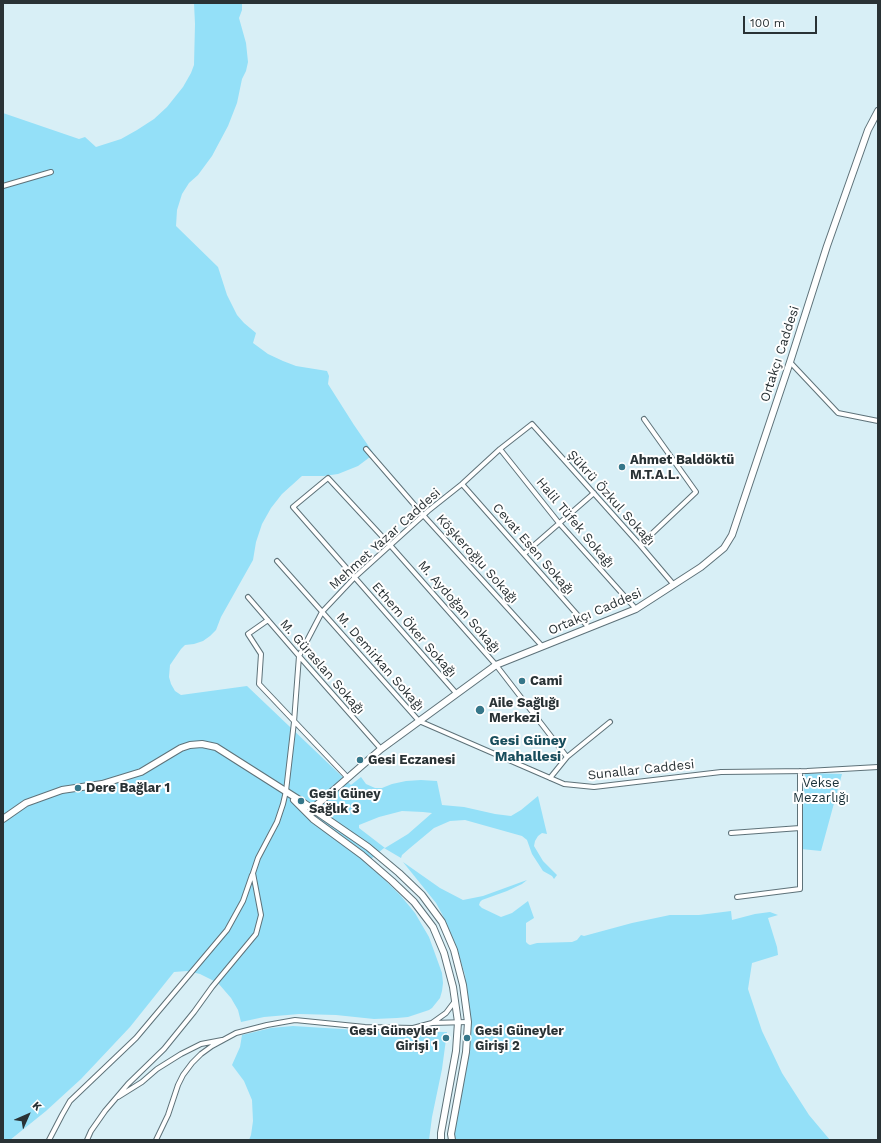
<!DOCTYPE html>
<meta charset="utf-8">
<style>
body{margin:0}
#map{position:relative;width:881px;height:1143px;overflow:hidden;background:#d8eff6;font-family:"Work Sans",sans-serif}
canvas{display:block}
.frame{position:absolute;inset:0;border:4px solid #293235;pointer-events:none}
.north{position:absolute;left:8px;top:1095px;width:40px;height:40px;-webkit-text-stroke:3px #fff;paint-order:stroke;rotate:45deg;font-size:11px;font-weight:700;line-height:16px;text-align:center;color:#293235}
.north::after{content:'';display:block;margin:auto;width:14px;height:18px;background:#293235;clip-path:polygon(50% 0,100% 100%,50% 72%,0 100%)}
.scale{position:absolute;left:743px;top:16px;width:74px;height:18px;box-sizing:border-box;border:2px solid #293235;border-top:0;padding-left:5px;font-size:12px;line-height:14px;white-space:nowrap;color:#293235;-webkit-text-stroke:3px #fff;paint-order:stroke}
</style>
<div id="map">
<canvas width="881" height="1143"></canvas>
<div class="frame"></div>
<div class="north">K</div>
<div class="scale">100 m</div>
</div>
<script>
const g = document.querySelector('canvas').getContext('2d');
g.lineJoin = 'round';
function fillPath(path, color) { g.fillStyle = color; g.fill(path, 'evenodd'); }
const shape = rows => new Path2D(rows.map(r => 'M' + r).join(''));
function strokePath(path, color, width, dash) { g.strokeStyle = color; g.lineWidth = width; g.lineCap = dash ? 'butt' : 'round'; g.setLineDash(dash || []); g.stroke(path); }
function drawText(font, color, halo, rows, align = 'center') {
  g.font = font + ' "Work Sans",sans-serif'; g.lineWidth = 4; g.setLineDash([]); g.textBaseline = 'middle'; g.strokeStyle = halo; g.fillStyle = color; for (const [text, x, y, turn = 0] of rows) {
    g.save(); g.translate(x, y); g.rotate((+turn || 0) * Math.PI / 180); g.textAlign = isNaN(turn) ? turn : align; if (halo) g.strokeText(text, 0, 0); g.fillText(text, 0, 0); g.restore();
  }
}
fillPath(shape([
 [194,3,242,3,242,10,239,18,246,43,248,62,246,71,242,79,237,103,228,126,212,156,198,175,189,183,182,194,177,210,176,226,218,267,227,295,237,315,244,323,256,333,253,343,268,354,283,361,296,366,327,371,329,376,328,384,354,425,374,454,358,466,338,474,324,476,302,476,282,494,271,508,262,524,256,542,253,560,221,617,216,630,210,636,203,641,194,644,185,645,181,649,170,665,169,677,171,684,175,691,181,695,247,686,351,785,361,777,366,784,375,788,382,788,392,784,406,781,421,780,437,781,442,805,464,807,495,814,511,816,521,810,538,796,547,834,542,833,538,836,535,841,534,846,543,861,557,875,554,879,552,876,543,871,532,854,527,840,522,836,465,820,450,821,434,828,410,848,402,855,401,858,384,848,366,863,384,879,401,896,415,913,429,937,442,973,443,983,442,991,440,998,432,1008,429,1010,408,1017,397,1018,374,1019,336,1015,299,1014,264,1017,241,1022,238,1010,231,998,218,983,200,974,187,971,174,972,130,1027,81,1079,46,1111,10,1140,3,1140,3,113,79,139,85,137,96,147,121,139,137,130,154,119,167,107,183,87,191,73,194,65,195,24],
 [402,811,423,812,432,813,408,834,385,848,359,828,359,825,379,817],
 [805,773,842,774,821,851,801,849],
 [403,862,440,888,463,900,483,896,527,880,522,884,507,891,482,900,480,902,479,905,482,908,501,917,512,913,528,901,534,918,526,923,526,942,528,944,530,945,537,943,572,942,577,940,581,935,584,936,632,923,670,915,699,915,731,911,732,920,755,914,770,912,778,915,768,918,777,947,778,955,752,963,748,989,762,1031,782,1073,809,1115,830,1140,453,1140,459,1099,468,1003,465,975,456,946,442,914,436,903],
 [293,1026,374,1031,447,1032,442,1069,432,1117,429,1140,249,1140,251,1135,253,1121,252,1100,244,1081,232,1065,240,1047,242,1035,271,1028]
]), '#94e0f8');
const street = shape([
 [3,186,51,172],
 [790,362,838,413,878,421],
 [366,449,424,516,542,646],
 [500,449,559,523,636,609],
 [462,484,589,628],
 [640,545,696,492,644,419],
 [524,554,594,493],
 [277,561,419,721,564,784,594,787,721,772,807,771,878,767],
 [248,597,299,656,381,749],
 [268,620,248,634,261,654,259,684,348,778],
 [456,693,293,507,328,478,390,545,496,665,567,757],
 [550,778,567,757,610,722],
 [731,833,800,828],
 [737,897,800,889,800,771],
 [432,1023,446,1013,455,1001],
 [118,1097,142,1082,157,1069,181,1054,201,1044,222,1040],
 [49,1140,62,1115,70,1101,136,1038,227,930,243,901,252,875],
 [87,1140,91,1131,105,1111,128,1084,164,1049,194,1012,212,987,256,934,261,915,253,873,258,858,277,822,283,804,286,791,294,722,299,656,322,612,355,577,428,511,462,484,500,449,532,424,640,545,674,585],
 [156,1140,168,1115,178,1085,183,1075,192,1063,201,1054,212,1046,236,1033,267,1025,295,1020,365,1027,413,1028,432,1023,468,1022]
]);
const secondary = shape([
 [294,800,313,819,362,855,392,881,414,902,433,927,444,953,453,987,458,1022,456,1051,441,1133,441,1140],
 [312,809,381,749,496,665,636,609,701,567,724,548,732,535,790,362,827,246,868,130,878,111],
 [3,819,26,803,62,790,102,784,141,772,181,748,190,745,202,744,216,747,301,801,368,847,399,873,422,895,442,922,454,950,463,985,468,1022,466,1052,451,1134,452,1140]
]);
strokePath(street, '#5e7279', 6);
strokePath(secondary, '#5e7279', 8);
strokePath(street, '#fff', 4);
strokePath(secondary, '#fff', 6);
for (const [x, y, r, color] of [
 [622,467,4,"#357689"],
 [522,681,4,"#357689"],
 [480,710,5,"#357689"],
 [360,760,4,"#357689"],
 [78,788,4,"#357689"],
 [301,801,4,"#357689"],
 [446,1038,4,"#357689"],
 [467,1038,4,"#357689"]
]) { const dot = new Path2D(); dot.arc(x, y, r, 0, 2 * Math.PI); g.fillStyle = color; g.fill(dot); strokePath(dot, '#fff', 1.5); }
drawText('13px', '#293235', '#fff', [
 ["Ortakçı Caddesi",780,354,-72],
 ["Şükrü Özkul Sokağı",611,498,48],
 ["Halil Tüfek Sokağı",575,523,50],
 ["Mehmet Yazar Caddesi",385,539,-42],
 ["Cevat Esen Sokağı",533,549,49],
 ["Köşkeroğlu Sokağı",477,559,48],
 ["M. Aydoğan Sokağı",459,607,49],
 ["Ortakçı Caddesi",595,612,-23],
 ["Ethem Öker Sokağı",414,630,49],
 ["M. Demirkan Sokağı",380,662,49],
 ["M. Güraslan Sokağı",322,667,49],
 ["Sunallar Caddesi",641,770,-6]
]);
drawText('bold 13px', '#293235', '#fff', [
 ["Ahmet Baldöktü",630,460],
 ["M.T.A.L.",630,475],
 ["Cami",530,681],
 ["Aile Sağlığı",489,703],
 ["Merkezi",489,718],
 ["Gesi Eczanesi",368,760],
 ["Dere Bağlar 1",86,788],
 ["Gesi Güney",309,794],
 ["Sağlık 3",309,809],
 ["Gesi Güneyler",438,1031,"right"],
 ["Girişi 1",438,1046,"right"],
 ["Gesi Güneyler",475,1031],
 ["Girişi 2",475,1046]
], 'left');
drawText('13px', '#193037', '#fff', [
 ["Vekse",821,783],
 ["Mezarlığı",821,798]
]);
drawText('bold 14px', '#184d5c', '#fff', [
 ["Gesi Güney",528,741],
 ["Mahallesi",528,757]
]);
</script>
